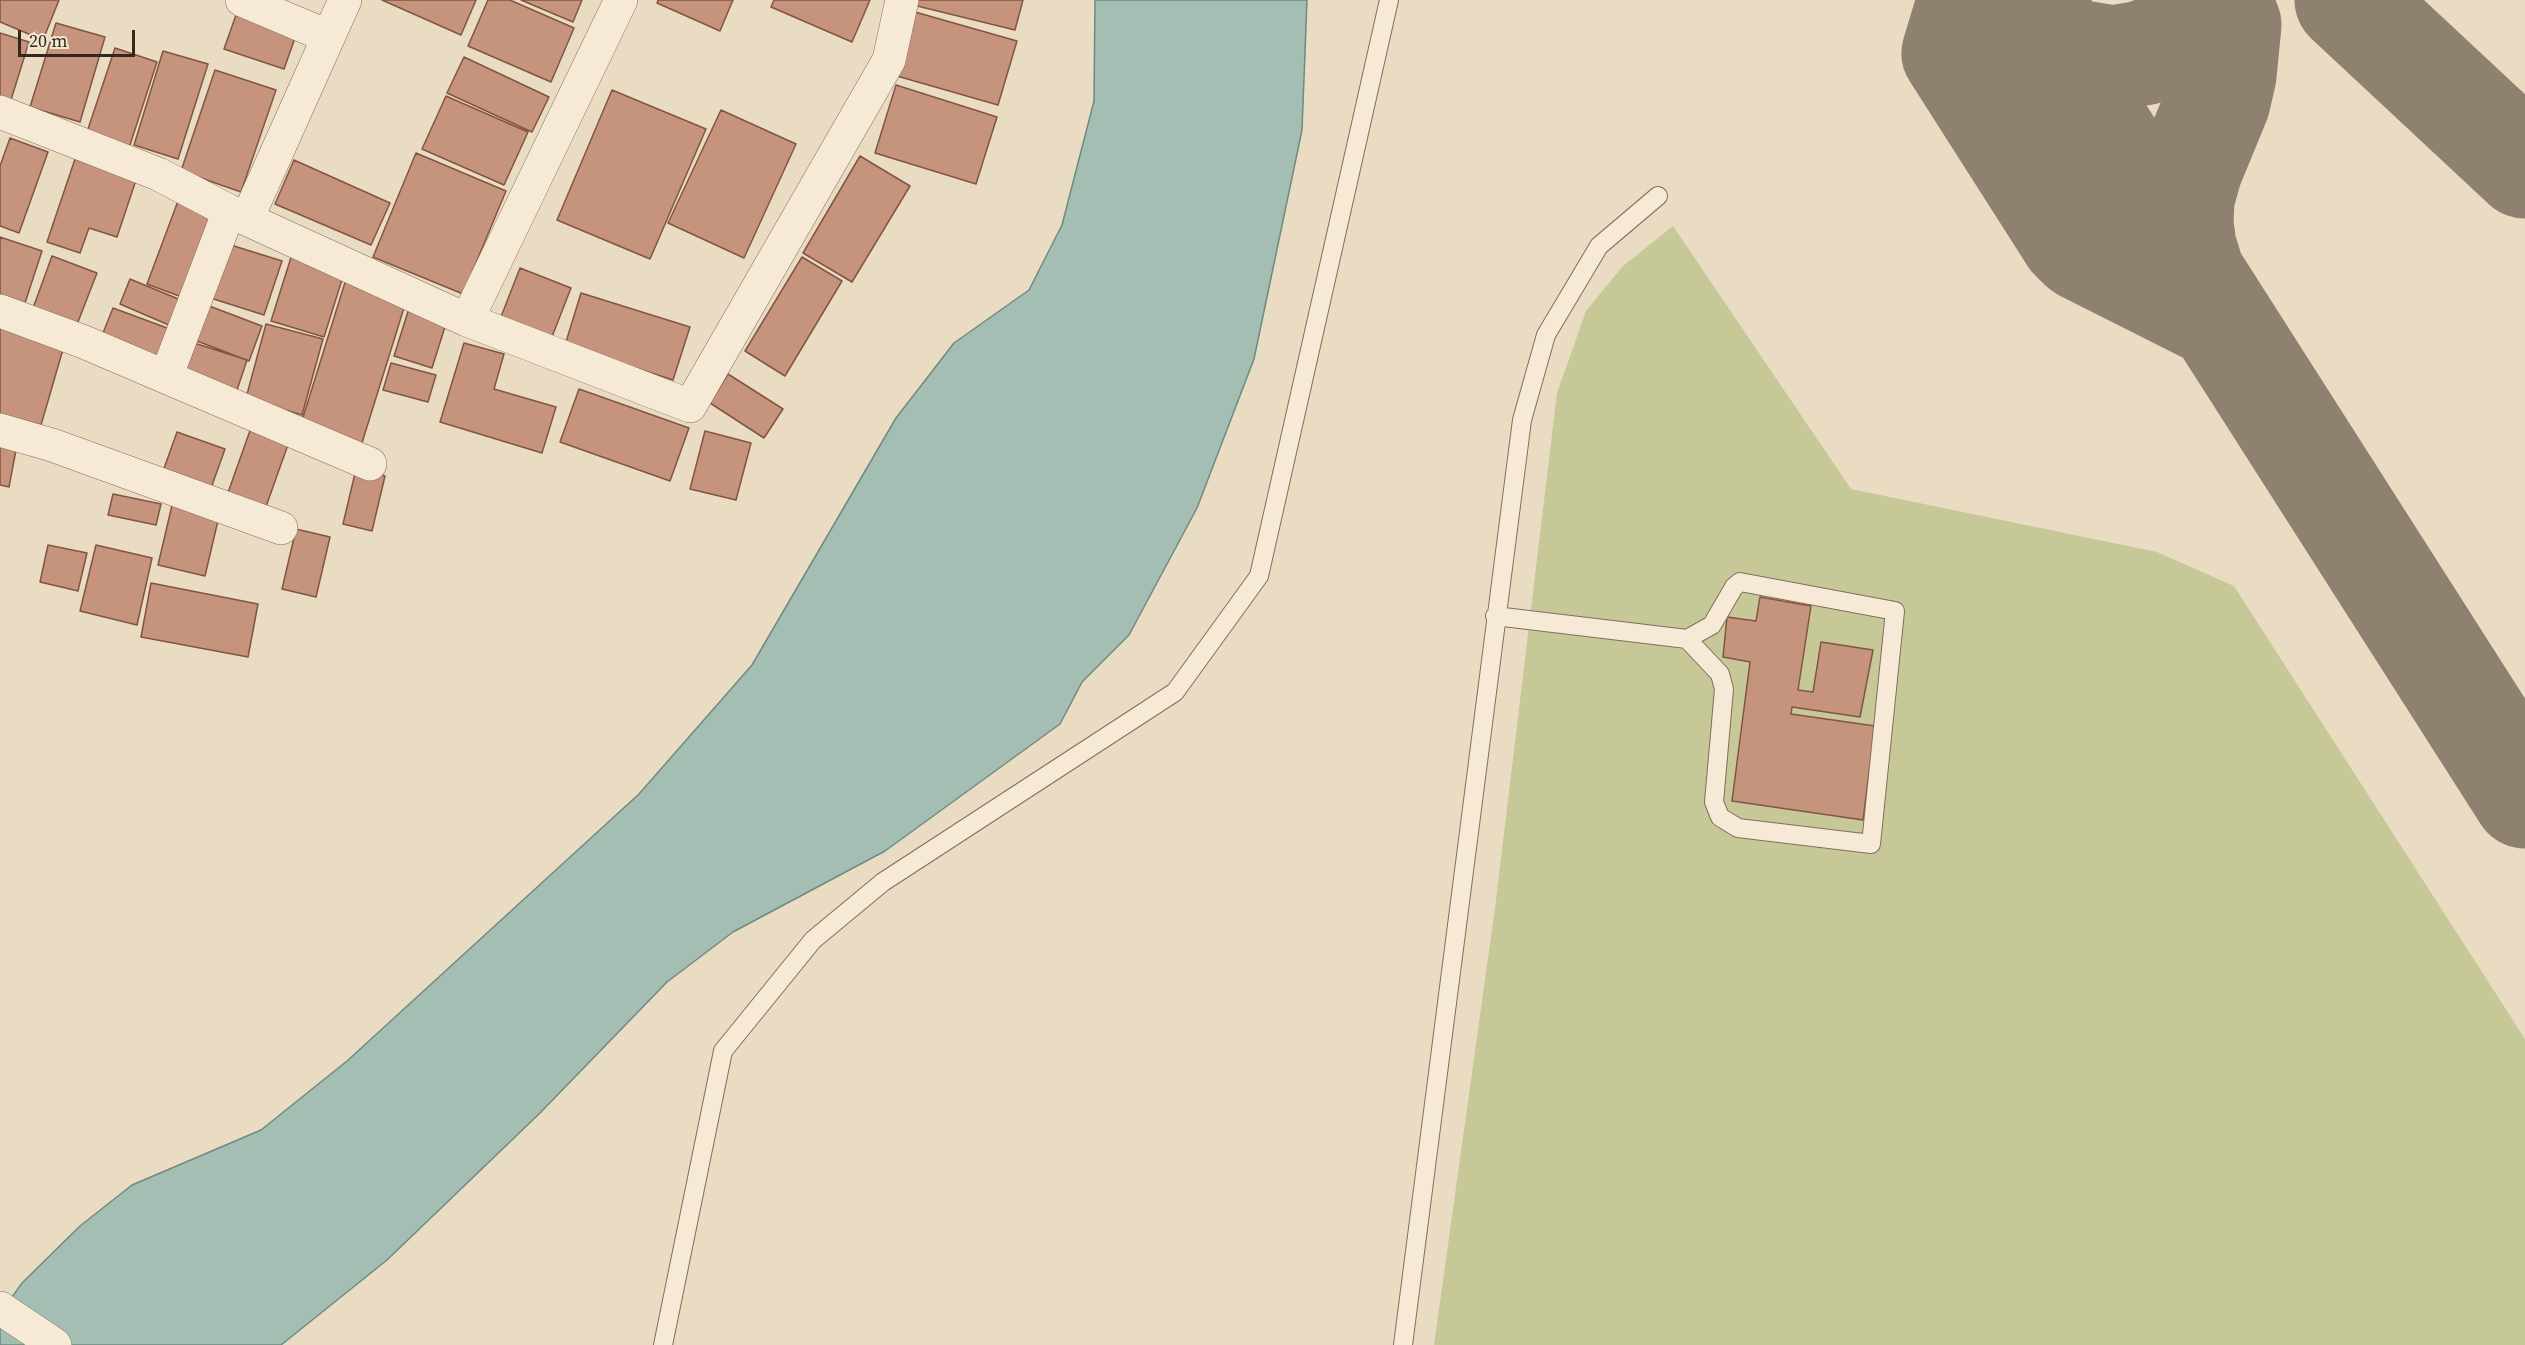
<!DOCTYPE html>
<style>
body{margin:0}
#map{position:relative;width:2525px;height:1345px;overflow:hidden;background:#eadbc3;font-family:"Source Serif 4",serif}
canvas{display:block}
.scale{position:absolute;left:18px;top:30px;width:117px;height:27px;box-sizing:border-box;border:3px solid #34271e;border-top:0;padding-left:8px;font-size:18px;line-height:21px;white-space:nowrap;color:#34271e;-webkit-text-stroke:4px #f3e6d2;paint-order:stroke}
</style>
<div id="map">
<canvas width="2525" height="1345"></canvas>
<div class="scale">20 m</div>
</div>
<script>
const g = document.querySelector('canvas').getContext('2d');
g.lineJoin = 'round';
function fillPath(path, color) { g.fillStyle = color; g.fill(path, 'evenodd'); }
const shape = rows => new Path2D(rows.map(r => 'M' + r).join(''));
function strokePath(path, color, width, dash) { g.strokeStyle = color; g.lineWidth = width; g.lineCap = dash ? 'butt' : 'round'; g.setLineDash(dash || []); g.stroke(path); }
fillPath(shape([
 [1673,226,1851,489,2157,552,2234,586,2525,1039,2525,1345,1434,1345,1495,908,1557,393,1586,311,1623,266]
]), '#c7c898');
const water = shape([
 [1095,0,1307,0,1302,130,1254,359,1197,508,1129,635,1082,682,1060,724,885,851,733,932,667,982,540,1113,387,1260,281,1345,0,1345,0,1314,22,1283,80,1226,132,1185,261,1130,347,1061,639,794,752,665,896,418,954,343,1029,290,1062,225,1094,101,1095,0]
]);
fillPath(water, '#a5beb4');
strokePath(water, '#6d8b80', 1.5);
strokePath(shape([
 [1970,0,1954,53,2072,238,2082,248,2219,317],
 [2017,0,2525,796],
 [2347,0,2525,166],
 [2027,15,2070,51,2113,58,2143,53,2169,43,2215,0],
 [2193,276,2184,247,2181,224,2182,198,2190,169,2218,101,2224,75,2229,25,2219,0]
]), '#8f8170', 105);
const building = shape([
 [0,0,59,0,43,40,0,22,0,0],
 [382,0,476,0,461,35,382,0],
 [488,0,510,0,574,28,551,82,468,46,488,0],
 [521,0,582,0,573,22,521,0],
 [658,0,733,0,720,31,657,3,658,0],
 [774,0,870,0,852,42,771,7,774,0],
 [910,0,1023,0,1015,30,909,4,910,0],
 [908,10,1017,41,998,105,890,74,908,10],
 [236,15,296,35,284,69,224,49,236,15],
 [56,23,105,37,80,122,30,107,56,23],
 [0,33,29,42,10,103,0,100,0,33],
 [115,48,157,62,128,151,85,138,115,48],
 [163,51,208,64,178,159,134,145,163,51],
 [464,57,549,97,532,132,447,93,464,57],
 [215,70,276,90,241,192,181,171,215,70],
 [896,85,997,117,976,184,875,153,896,85],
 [612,90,706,129,650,259,557,220,612,90],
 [446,96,528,132,504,185,422,149,446,96],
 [721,110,796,144,744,258,668,223,721,110],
 [10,138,48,152,19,233,0,226,0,166,10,138],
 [416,153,506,191,463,294,373,257,416,153],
 [860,156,910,186,852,282,803,253,860,156],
 [75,159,136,180,117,237,89,228,80,253,47,242,75,159],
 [294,160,390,203,371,245,275,204,294,160],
 [181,193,221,208,187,299,147,284,181,193],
 [0,237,42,251,23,309,0,302,0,237],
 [218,241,282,261,264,315,201,295,218,241],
 [293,251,346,267,324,337,271,321,293,251],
 [52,256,97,273,76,327,32,311,52,256],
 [802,257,842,281,785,376,745,351,802,257],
 [520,268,571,288,548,347,497,327,520,268],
 [347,276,408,295,361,446,300,427,347,276],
 [130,279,188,303,178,329,120,304,130,279],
 [581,293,690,327,673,380,565,345,581,293],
 [196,301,262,326,249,361,184,336,196,301],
 [411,302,449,314,432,368,394,356,411,302],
 [113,308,178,332,166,363,101,338,113,308],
 [3,321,66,339,41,425,0,414,0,331,3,321],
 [266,324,323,339,302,415,246,398,266,324],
 [185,340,247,360,235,396,173,375,185,340],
 [464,343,504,354,494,389,556,407,542,453,440,422,464,343],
 [391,363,436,375,428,402,383,390,391,363],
 [728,374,783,409,764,438,710,403,728,374],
 [579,389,689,428,670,481,560,442,579,389],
 [252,425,290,439,263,515,225,501,252,425],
 [705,431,751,443,736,500,690,489,705,431],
 [177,432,225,449,210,491,162,474,177,432],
 [0,447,16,450,9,487,0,485,0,447],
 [356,469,385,476,372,531,343,524,356,469],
 [113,494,161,504,156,525,108,515,113,494],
 [173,501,220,512,205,576,158,565,173,501],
 [296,529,330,537,316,597,282,589,296,529],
 [48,545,87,553,78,591,40,582,48,545],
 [96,545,152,558,137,625,80,611,96,545],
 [151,583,258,604,248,657,141,637,151,583],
 [1760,597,1811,606,1798,690,1813,692,1821,642,1873,650,1860,717,1792,707,1791,714,1875,726,1863,820,1732,801,1750,662,1723,657,1727,617,1756,621,1760,597]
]);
fillPath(building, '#c6937c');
strokePath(building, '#815543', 1.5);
const service = shape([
 [1495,616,1687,639,1712,625,1734,587,1740,582,1895,611,1871,844,1738,828,1720,817,1714,802,1724,689,1720,674,1687,639],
 [663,1345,723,1051,813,940,883,882,1175,692,1259,576,1389,0],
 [1403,1345,1522,420,1546,335,1599,246,1658,196]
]);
const minor = shape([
 [242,0,327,36],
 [0,112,158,174,229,211,166,377],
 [229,211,467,320,690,406,889,60,902,0],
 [247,219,345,0],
 [0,311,84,342,370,464],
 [467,320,621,0],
 [0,430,52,445,281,528],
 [0,1308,55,1345]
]);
strokePath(service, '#836d5b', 20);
strokePath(minor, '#836d5b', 34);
strokePath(service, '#f6e9d6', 18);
strokePath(minor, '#f6e9d6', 33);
</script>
